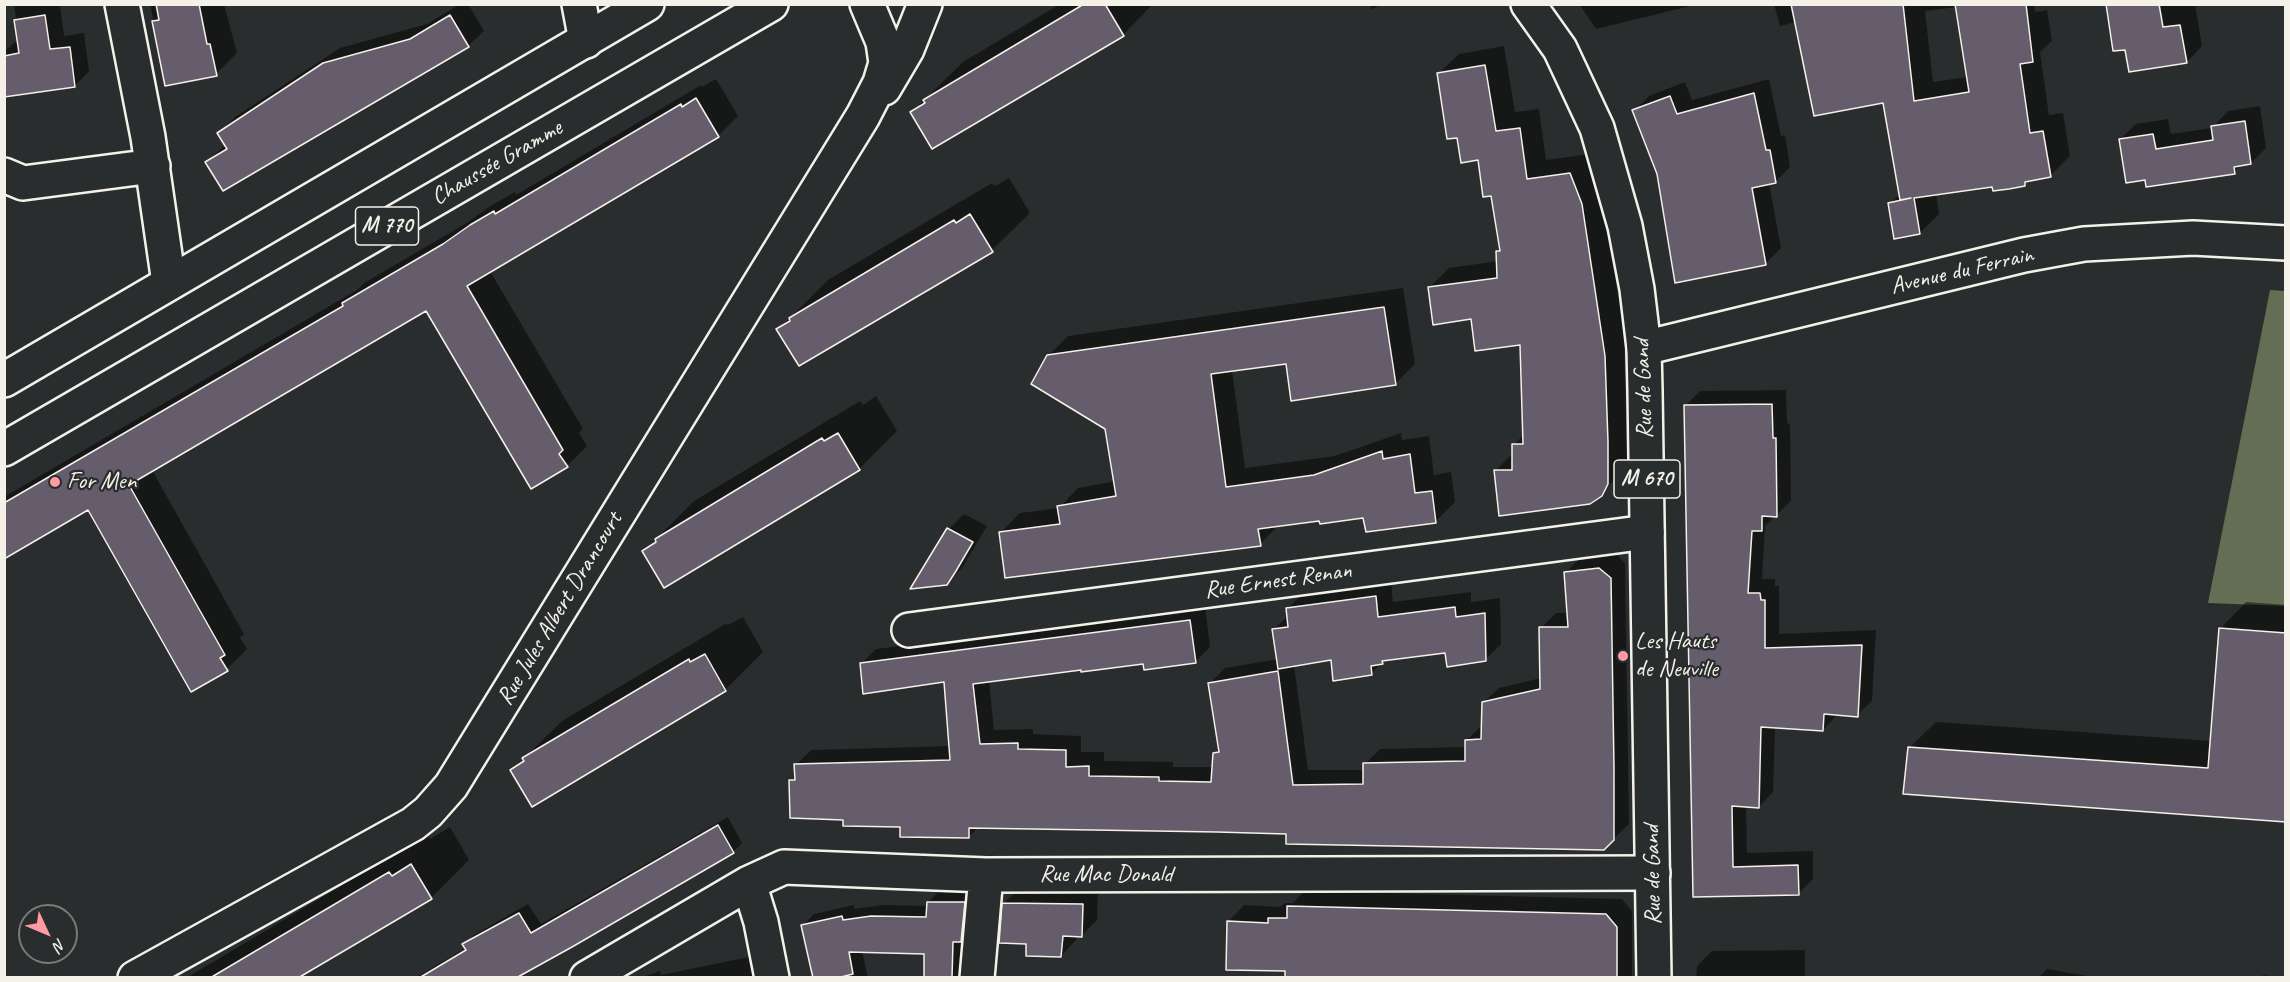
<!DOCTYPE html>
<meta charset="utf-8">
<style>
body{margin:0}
#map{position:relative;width:2290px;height:982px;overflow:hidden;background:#2a2d2e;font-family:Caveat,sans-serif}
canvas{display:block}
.frame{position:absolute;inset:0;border:6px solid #f4f1e8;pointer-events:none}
.north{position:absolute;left:18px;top:904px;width:60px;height:60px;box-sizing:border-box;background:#2a2d2e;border:2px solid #7b7b78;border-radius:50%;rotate:134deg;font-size:16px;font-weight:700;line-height:24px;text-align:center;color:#f4f1e8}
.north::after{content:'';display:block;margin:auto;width:21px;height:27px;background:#ff9aa2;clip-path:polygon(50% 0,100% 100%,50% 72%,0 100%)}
</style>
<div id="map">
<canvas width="2290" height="982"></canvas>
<div class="frame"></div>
<div class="north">N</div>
</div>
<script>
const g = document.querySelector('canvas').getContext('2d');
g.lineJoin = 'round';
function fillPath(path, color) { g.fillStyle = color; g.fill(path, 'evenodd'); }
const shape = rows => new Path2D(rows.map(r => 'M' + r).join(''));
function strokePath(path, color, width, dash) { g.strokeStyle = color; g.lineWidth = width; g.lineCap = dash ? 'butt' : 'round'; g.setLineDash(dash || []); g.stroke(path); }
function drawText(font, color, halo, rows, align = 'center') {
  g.font = font + ' Caveat,sans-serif'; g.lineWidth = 4.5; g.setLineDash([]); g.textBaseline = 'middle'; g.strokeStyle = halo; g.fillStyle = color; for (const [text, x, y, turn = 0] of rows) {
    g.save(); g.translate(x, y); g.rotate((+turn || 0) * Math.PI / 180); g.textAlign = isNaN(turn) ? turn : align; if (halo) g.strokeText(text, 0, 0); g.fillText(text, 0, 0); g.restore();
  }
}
fillPath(shape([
 [2270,290,2285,291,2285,606,2208,603]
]), '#636e55');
fillPath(shape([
 [14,4,60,4,64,36,84,33,89,71,75,86,4,92,4,52,15,42,19,42],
 [150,4,224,4,237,53,216,74,166,84],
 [460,4,468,4,484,31,468,46,207,162,226,144,219,133,235,117,340,48,427,24],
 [1060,4,1153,4,1123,35,912,112,963,62],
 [1369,4,1381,4,1372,10],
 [1579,4,1699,4,1596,29],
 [1774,4,2034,4,2035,12,2047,10,2052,41,2040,52,2049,115,2063,113,2070,156,2050,176,2030,179,2024,185,1993,185,1936,193,1939,214,1920,233,1890,204,1901,193,1884,101,1796,22,1780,26],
 [1957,7,1968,77,1933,82,1925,11],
 [2119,4,2195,4,2202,46,2187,62],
 [1504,46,1515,112,1539,109,1546,160,1590,154,1601,184,1624,335,1627,463,1625,469,1593,501,1495,471,1514,452,1514,445,1524,434,1521,343,1472,317,1429,288,1449,268,1498,261,1497,252,1501,248,1492,194,1479,158,1458,136,1439,73,1459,54],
 [716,79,738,116,718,136,490,271,583,429,579,433,587,446,567,466,427,309,152,470,244,634,240,638,247,649,227,669,88,508,4,557,4,497,357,290,364,283,465,224,492,205,515,192,516,195,701,85,702,87],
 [1769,79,1781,136,1785,135,1790,167,1775,182,1769,183,1781,248,1766,263,1634,111,1649,96,1685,82,1692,100],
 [2260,106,2266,148,2251,163,2242,164,2234,172,2146,178,2120,139,2136,124,2168,119,2171,134,2212,128,2228,111],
 [1009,178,1030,213,992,250,778,330,828,280,992,183,995,186],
 [1403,288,1415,364,1395,384,1287,362,1232,370,1245,468,1335,456,1401,433,1402,440,1429,436,1434,475,1451,472,1455,502,1435,522,1365,516,1320,519,1280,524,1260,544,1001,532,1020,513,1059,508,1078,488,1116,481,1107,428,1048,356,1068,336],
 [1786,390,1787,423,1790,424,1791,501,1765,526,1762,579,1775,579,1775,586,1779,586,1779,634,1876,630,1872,701,1857,715,1837,715,1823,730,1775,726,1773,792,1759,807,1746,806,1747,853,1813,851,1813,879,1798,894,1694,896,1686,405,1700,391],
 [876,396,897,431,859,469,644,551,694,501,860,401,863,405],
 [964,514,987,526,962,568,946,584,949,529],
 [1615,553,1625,563,1629,824,1603,849,1288,833,979,826,969,837,844,818,791,781,796,776,796,765,811,750,951,746,946,680,861,664,876,649,1205,606,1210,647,1195,662,1144,662,1083,668,989,681,994,730,1033,729,1033,734,1081,736,1081,752,1104,752,1104,761,1173,762,1173,767,1213,767,1214,754,1220,748,1210,683,1225,668,1278,659,1274,629,1289,615,1288,608,1303,593,1391,581,1393,602,1471,592,1471,602,1500,598,1501,644,1485,660,1446,652,1386,659,1371,674,1332,659,1294,665,1308,770,1365,770,1365,764,1380,749,1467,747,1467,740,1482,725,1483,703,1499,688,1541,678,1541,628,1556,613,1568,613,1565,573,1580,558],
 [2246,602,2286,605,2286,820,1909,748,1936,722,2212,741,2220,629],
 [743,617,763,652,726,689,533,805,512,770,562,721,727,623,728,625],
 [728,817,742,843,733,852,516,978,415,978,466,948,464,945,474,935,528,904,541,924],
 [450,827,469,860,431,898,295,978,186,978,427,835,430,839],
 [1020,888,1098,889,1097,920,1081,936,1077,935,1076,940,1061,956,1028,942,1004,903],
 [940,890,976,891,963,978,925,978,926,952,862,951,868,978,814,978,802,926,814,914,854,905,854,909,884,905,928,906,928,902],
 [1304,891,1622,899,1632,911,1632,978,1287,978,1287,969,1229,921,1244,905,1280,907,1285,903,1293,903],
 [1805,950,1805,978,1696,978,1697,966,1712,951],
 [749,957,753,978,639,978,660,971,661,975],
 [2047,969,2099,978,2038,978],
 [2263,975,2279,978,2261,978]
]), '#0007');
const building = shape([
 [156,4,199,4,207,44,210,44,217,76,165,86,152,21,159,20,156,4],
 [1084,4,1105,4,1124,36,932,149,910,112,925,103,923,100,1084,4],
 [1791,4,1903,4,1914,101,1969,92,1955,4,2026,4,2033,62,2020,64,2030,133,2043,131,2051,177,2025,182,2025,186,2009,189,1993,191,1992,187,1914,198,1920,234,1894,239,1888,203,1911,198,1900,200,1883,103,1814,116,1791,4],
 [2106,4,2159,4,2163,27,2180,25,2187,63,2129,72,2125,50,2113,51,2106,4],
 [45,15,50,49,70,47,75,87,4,97,4,56,19,53,14,20,45,15],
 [450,15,469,47,223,191,205,162,227,149,217,133,323,63,410,39,450,15],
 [1485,65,1496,131,1520,128,1527,179,1570,173,1582,204,1605,356,1608,442,1608,484,1602,496,1590,504,1499,516,1494,470,1512,470,1512,444,1523,444,1520,345,1475,351,1471,319,1433,325,1428,287,1497,278,1496,251,1500,251,1491,196,1483,197,1478,160,1461,163,1457,138,1447,139,1437,73,1485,65],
 [1754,93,1766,150,1770,150,1776,183,1752,188,1766,265,1675,283,1657,174,1632,110,1670,96,1677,114,1754,93],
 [696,98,719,137,467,286,563,450,559,454,568,467,531,489,426,311,129,485,225,655,220,658,228,671,191,692,88,510,4,559,4,503,343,306,342,303,443,244,470,225,494,211,495,214,681,104,682,107,696,98],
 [2245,121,2251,164,2234,167,2235,174,2146,187,2145,180,2126,183,2119,139,2153,134,2156,149,2213,140,2211,126,2245,121],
 [970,214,993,252,799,366,776,329,790,321,789,318,954,220,956,223,970,214],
 [1384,307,1396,385,1291,401,1286,364,1211,374,1226,487,1314,475,1382,451,1383,459,1410,454,1415,493,1432,491,1436,523,1366,532,1363,518,1320,524,1319,521,1258,529,1261,546,1005,578,999,532,1060,524,1057,506,1116,496,1105,429,1031,384,1047,355,1384,307],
 [1772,404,1773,438,1776,438,1777,517,1762,516,1762,531,1752,531,1748,593,1760,593,1761,600,1765,600,1765,648,1862,645,1858,717,1824,714,1823,731,1761,727,1759,808,1732,806,1733,867,1798,865,1799,895,1693,897,1684,405,1772,404],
 [838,433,860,470,664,588,642,551,656,542,655,539,822,438,824,441,838,433],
 [947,528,973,542,956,571,947,585,910,589,947,528],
 [1599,568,1611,578,1614,768,1614,840,1604,850,1286,844,1286,834,1217,832,969,828,969,838,900,837,900,827,843,826,843,820,790,818,789,780,795,780,794,764,950,760,944,682,863,694,860,663,1190,620,1196,663,1144,670,1143,664,1081,672,1081,670,973,684,980,744,1018,743,1018,749,1066,750,1066,767,1089,766,1089,776,1159,777,1159,781,1211,782,1213,753,1219,752,1208,683,1278,671,1293,785,1363,784,1363,763,1465,761,1465,740,1481,739,1482,702,1540,689,1539,627,1568,627,1564,572,1599,568],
 [1376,596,1378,617,1455,607,1456,617,1485,613,1486,661,1447,667,1445,653,1382,661,1383,664,1371,666,1372,675,1333,681,1331,660,1278,669,1272,629,1288,627,1286,608,1376,596],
 [2219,628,2286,633,2286,822,1903,794,1908,747,2208,768,2219,628],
 [705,654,726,691,532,807,510,770,524,761,522,758,689,659,690,662,705,654],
 [718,825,734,853,572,947,516,978,419,978,466,950,462,944,519,913,531,933,718,825],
 [411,864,432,899,298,978,210,978,389,872,392,876,411,864],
 [927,902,965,902,961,942,953,942,952,978,924,978,924,954,849,952,853,974,837,978,813,978,801,925,842,916,843,920,871,916,926,917,927,902],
 [1002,903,1083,904,1082,937,1063,936,1061,957,1026,956,1026,944,999,943,1002,903],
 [1287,906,1606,914,1617,927,1617,978,1285,978,1285,971,1226,970,1227,921,1268,923,1268,918,1287,918,1287,906]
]);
fillPath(building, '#655c6c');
strokePath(building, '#f4f1e8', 1.5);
const minor = shape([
 [122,4,148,137,169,283],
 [579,4,586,41],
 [884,88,907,49,925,4],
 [4,175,23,183,153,166],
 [1644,348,2024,255,2084,244,2193,238,2286,243],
 [909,630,1647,532],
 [749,883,761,922,772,978],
 [135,978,413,824,428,812,451,786,863,116,880,83,886,63,883,42,867,4],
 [587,978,749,883,784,867,986,875,1653,873],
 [977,978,986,875]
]);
const major = shape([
 [1528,4,1560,49,1597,128,1625,226,1637,289,1644,348,1645,391,1654,978],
 [4,380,647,4],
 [4,449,771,4]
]);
strokePath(minor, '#f4f1e8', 38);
strokePath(major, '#f4f1e8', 38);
strokePath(minor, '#2a2d2e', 33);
strokePath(major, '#2a2d2e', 33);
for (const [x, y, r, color] of [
 [55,482,6,"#ff9aa2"],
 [1623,656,6,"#ff9aa2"]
]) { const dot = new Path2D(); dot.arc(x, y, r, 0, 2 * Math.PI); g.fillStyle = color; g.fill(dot); strokePath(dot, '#2a2d2e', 2); }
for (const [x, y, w] of [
 [387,226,63],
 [1647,479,66]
]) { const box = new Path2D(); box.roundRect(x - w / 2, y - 19, w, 38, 4.5); g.fillStyle = '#2a2d2e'; g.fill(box); strokePath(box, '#f4f1e8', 1.5); }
drawText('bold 22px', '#f4f1e8', null, [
 ["M 770",387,226],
 ["M 670",1647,479]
]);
drawText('24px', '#f4f1e8', '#2a2d2e', [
 ["Chaussée Gramme",497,163,-30],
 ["Avenue du Ferrain",1962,271,-13],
 ["Rue de Gand",1644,389,-92],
 ["Rue Ernest Renan",1278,581,-8],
 ["Rue Jules Albert Drancourt",560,609,-59],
 ["Rue Mac Donald",1106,875],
 ["Rue de Gand",1653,875,-91]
]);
drawText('24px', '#f4f1e8', '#2a2d2e', [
 ["For Men",67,482],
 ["Les Hauts",1635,642],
 ["de Neuville",1635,670]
], 'left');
</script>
